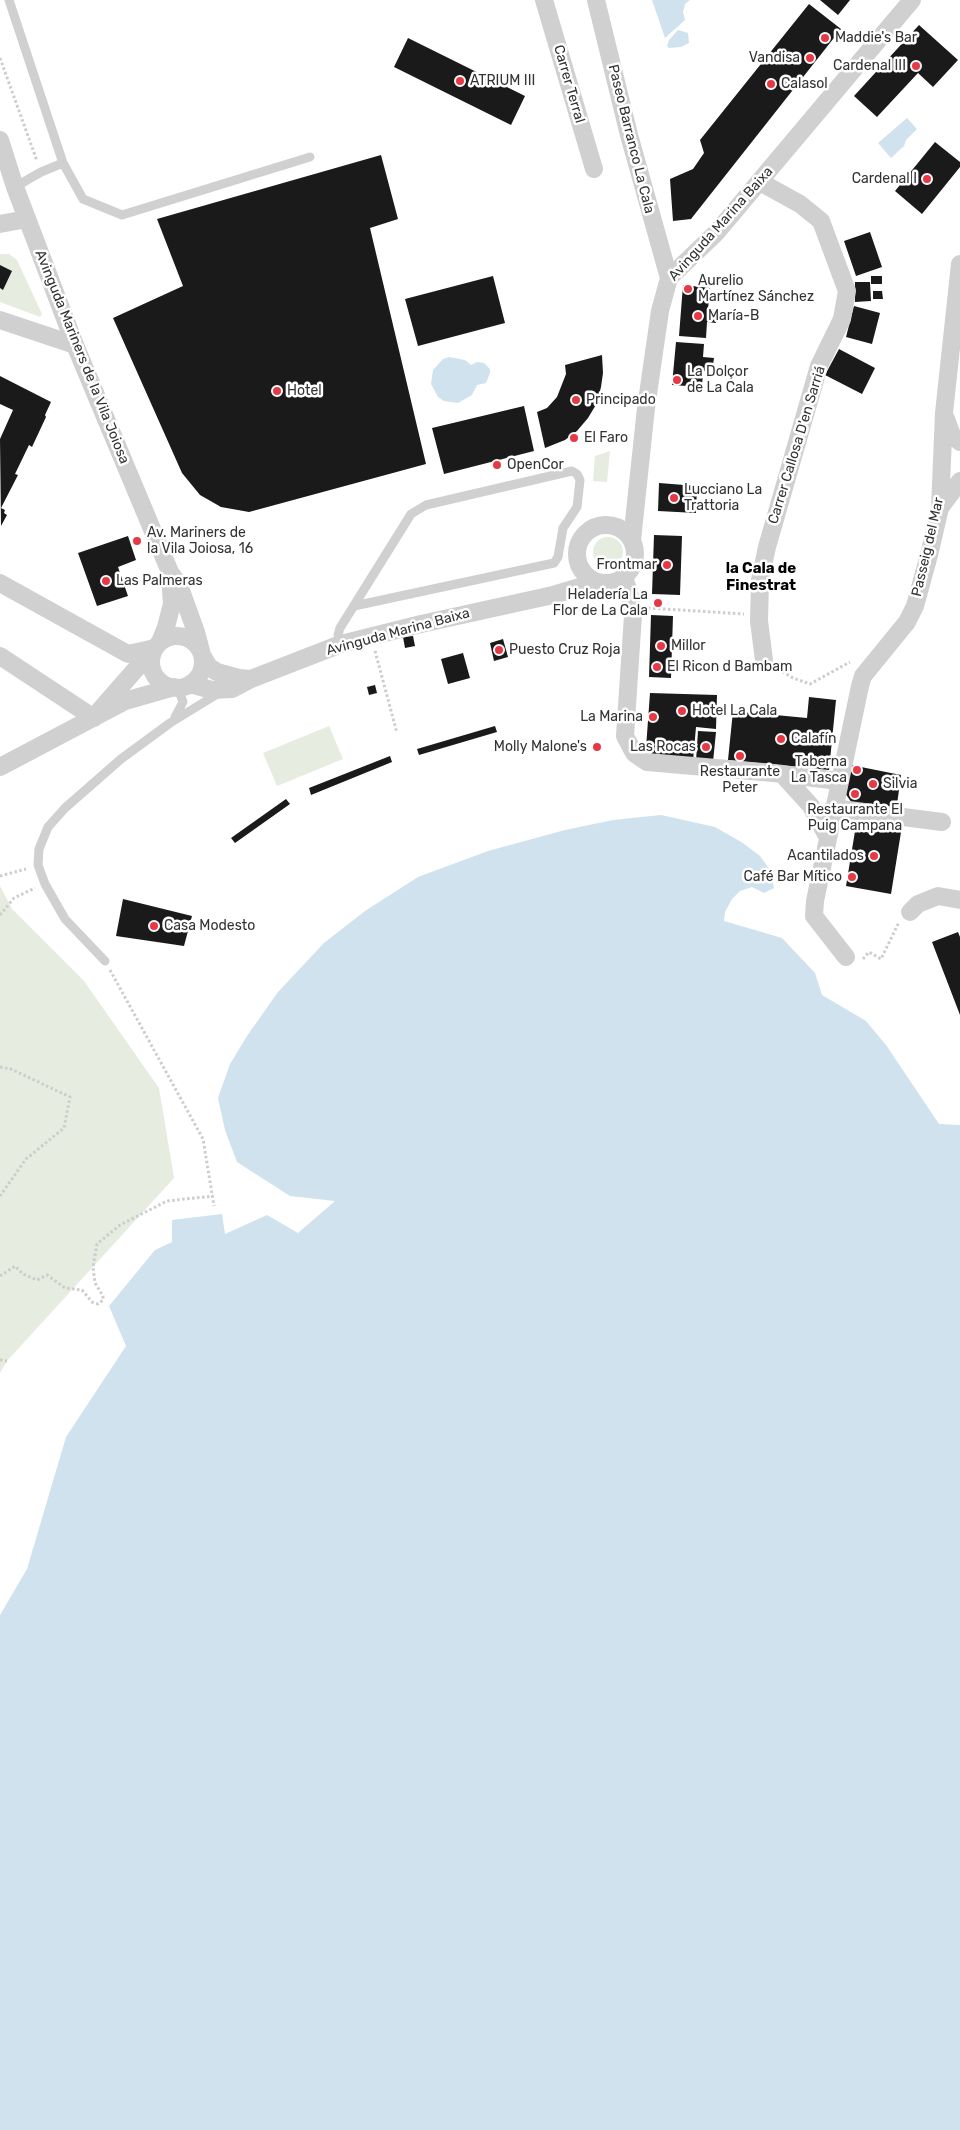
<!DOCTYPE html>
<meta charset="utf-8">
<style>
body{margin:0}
canvas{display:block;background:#fff}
</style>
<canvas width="960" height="2130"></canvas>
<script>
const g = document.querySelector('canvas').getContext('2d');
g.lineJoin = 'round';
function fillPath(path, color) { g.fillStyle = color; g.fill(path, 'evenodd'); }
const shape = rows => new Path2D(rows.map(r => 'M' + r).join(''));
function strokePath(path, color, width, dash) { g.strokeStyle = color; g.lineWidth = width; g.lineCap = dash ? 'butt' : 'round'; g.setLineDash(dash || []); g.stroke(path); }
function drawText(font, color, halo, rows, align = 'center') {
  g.font = font + ' Rubik,sans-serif'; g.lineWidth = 5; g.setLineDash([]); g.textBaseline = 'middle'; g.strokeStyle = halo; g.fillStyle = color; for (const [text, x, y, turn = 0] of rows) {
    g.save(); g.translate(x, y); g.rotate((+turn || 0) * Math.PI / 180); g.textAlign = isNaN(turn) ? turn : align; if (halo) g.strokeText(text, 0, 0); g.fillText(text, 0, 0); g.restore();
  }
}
fillPath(shape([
 [0,254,9,254,17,260,42,314,40,317,0,302],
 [610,451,607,482,593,481,595,456],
 '593 552a15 15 0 1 1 30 0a15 15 0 1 1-30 0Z',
 [329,726,343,759,277,786,263,753],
 [0,886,12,909,84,981,159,1088,174,1178,7,1361,0,1373]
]), '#e6ecdf');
fillPath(shape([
 [652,0,690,0,685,4,683,12,685,20,665,38],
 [678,30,688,33,689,43,681,47,669,48,667,46,669,40],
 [907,118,917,129,906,140,904,146,891,158,878,143],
 [449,357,465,360,471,365,477,362,484,363,490,369,490,373,486,383,477,385,472,395,458,403,444,401,438,397,431,384,433,370,443,359],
 [661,815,715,827,743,843,760,856,770,870,774,888,764,893,752,887,740,891,732,899,725,912,724,921,782,938,815,973,822,995,866,1021,886,1045,939,1124,960,1125,960,2130,0,2130,0,1615,27,1569,66,1437,126,1346,109,1306,155,1250,172,1242,172,1220,222,1214,225,1234,267,1215,298,1233,335,1201,290,1196,237,1162,225,1130,218,1098,230,1064,247,1036,278,992,324,943,365,911,418,877,488,851,565,830,613,820]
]), '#cfe2ee');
fillPath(shape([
 [820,0,850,0,838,15],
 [809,4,841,29,691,219,673,221,670,179,693,169,704,153,700,140],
 [919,25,958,60,933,87,918,73,877,117,854,96],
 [408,38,525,96,511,125,394,67],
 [935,142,960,162,960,167,922,214,895,191],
 [381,155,398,219,370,228,426,464,249,512,221,507,200,495,182,473,113,318,183,286,157,219],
 [870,232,882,267,856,276,844,241],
 [0,265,12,271,3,290,0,288],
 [493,276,505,323,418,346,405,299],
 [871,276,882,276,882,284,871,284],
 [855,282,870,282,871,301,855,302],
 [683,285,710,288,708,309,717,310,716,323,707,322,706,338,679,336],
 [873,291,882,291,883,299,873,299],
 [854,306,880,313,872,344,846,337],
 [676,342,704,344,703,357,714,358,712,372,703,371,702,387,672,385],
 [839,349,875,368,862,394,825,375],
 [602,355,603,373,601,387,597,403,588,418,577,431,565,440,545,448,537,412,547,408,557,397,566,374,565,365],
 [0,376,51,402,45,415,46,417,32,447,29,445,15,474,18,475,1,508,5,510,4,513,7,515,1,526,0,439,13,410,0,404],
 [524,406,534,451,444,474,432,428],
 [659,483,697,486,696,513,658,511],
 [654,535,682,536,680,595,652,594],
 [128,536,136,560,118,567,128,596,97,606,78,553],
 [651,615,673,616,671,678,649,677],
 [413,636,415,646,405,648,403,637],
 [503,639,508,657,494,661,490,643],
 [463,653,470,678,448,684,441,659],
 [375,685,377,693,369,695,367,687],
 [650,693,717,695,716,729,696,727,693,761,655,757,646,748],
 [809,697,836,700,829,770,728,760,733,711,807,718],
 [495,726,497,732,419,755,417,749],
 [698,731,716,732,713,762,696,761],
 [390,756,392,762,311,795,309,788],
 [851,765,901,775,896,812,854,806,845,793],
 [286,799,290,804,235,843,231,838],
 [857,819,902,826,891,894,846,886],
 [123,899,192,916,184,946,116,936],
 [958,932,960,937,960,1015,932,942]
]), '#1a1a1a');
strokePath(shape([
 [0,58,37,161],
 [648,608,744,614],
 [375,651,397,733],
 [778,669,793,678,810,684,850,662],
 [0,876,26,869],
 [0,915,14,898,35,888],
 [863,959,869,952,881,959,899,922],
 [110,970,203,1139,214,1206],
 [0,1067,11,1069,70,1097,64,1128,26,1159,0,1196],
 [0,1276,15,1266,23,1274,37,1280,47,1275,65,1288,82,1290,92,1302,98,1304,103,1300,103,1296,95,1283,93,1267,97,1244,120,1225,167,1201,213,1196],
 [0,1360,7,1361]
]), '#cdcdcd', 3, [2.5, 2.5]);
strokePath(shape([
 [9,0,63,163,41,172,15,187],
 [63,163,83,199,122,215,310,157],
 [341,644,338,635,340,628,411,514,426,505,572,471,577,474,580,480,577,507,563,528,558,557,554,563,354,606],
 [175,717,183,702,178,688],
 [105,961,65,919,45,884,38,865,39,849,48,827,65,808,121,759,170,723,219,693]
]), '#d0d0d0', 9);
strokePath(shape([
 [544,0,594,169],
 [596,0,629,135,669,278],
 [0,140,15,187,75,345,170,572,179,585,196,632,201,651],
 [760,182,800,204,821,221,847,291,842,319,819,366,767,547,760,580,759,621,764,660],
 [0,224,27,219],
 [0,320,75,345],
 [946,419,952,435,960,442],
 [940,508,960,481],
 '577 554a29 29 0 1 1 58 0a29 29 0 1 1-58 0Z',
 [632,540,646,408,660,311,669,278,716,233,912,0],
 [624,577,630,596,633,615,625,736,634,753,647,762,774,773,838,781],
 [0,583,128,654,155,648],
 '151 662a26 26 0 1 1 52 0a26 26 0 1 1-52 0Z',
 [160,642,166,627,172,604,170,577],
 [0,656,94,718],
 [203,657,209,667,217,672,239,678,251,679],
 [190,684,212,690,232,689,251,679,341,644,421,624,553,595,597,582],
 [100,710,135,670,152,654],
 [0,767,125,701,174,687],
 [782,774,811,806,827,836],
 [833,808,942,822],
 [910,912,918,904,938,896,960,900],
 [846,957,814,916,815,901,860,686,863,676,907,622,915,606,929,555,940,508,944,413,960,264]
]), '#d0d0d0', 18);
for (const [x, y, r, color] of [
 [825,38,5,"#e63946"],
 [810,58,5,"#e63946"],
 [916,66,5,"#e63946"],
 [460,81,5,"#e63946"],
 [771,84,5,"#e63946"],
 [927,179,5,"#e63946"],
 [688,289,5,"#e63946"],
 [698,316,5,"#e63946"],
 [677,380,5,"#e63946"],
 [277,391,5,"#e63946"],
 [576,400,5,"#e63946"],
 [574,438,5,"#e63946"],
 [497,465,5,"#e63946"],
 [674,498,5,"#e63946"],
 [137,541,5,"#e63946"],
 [667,565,5,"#e63946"],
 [106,581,5,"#e63946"],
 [658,603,5,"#e63946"],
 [661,646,5,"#e63946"],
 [499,650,5,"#e63946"],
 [657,667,5,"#e63946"],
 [682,711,5,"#e63946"],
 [653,717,5,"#e63946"],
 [781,739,5,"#e63946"],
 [597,747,5,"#e63946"],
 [706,747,5,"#e63946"],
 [740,756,5,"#e63946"],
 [857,770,5,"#e63946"],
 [873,784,5,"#e63946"],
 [855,794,5,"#e63946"],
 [874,856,5,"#e63946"],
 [852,877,5,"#e63946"],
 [154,926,5,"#e63946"]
]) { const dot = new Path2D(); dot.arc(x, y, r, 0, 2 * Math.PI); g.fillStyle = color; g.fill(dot); strokePath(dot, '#fff', 2); }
drawText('14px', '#333', '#fff', [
 ["Maddie's Bar",835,38],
 ["Vandisa",800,58,"right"],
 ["Cardenal III",906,66,"right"],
 ["ATRIUM III",470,81],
 ["Calasol",781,84],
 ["Cardenal I",917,179,"right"],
 ["Aurelio",698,281],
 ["Martínez Sánchez",698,297],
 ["María-B",708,316],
 ["La Dolçor",687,372],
 ["de La Cala",687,388],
 ["Hotel",287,391],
 ["Principado",586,400],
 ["El Faro",584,438],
 ["OpenCor",507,465],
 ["Lucciano La",684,490],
 ["Trattoria",684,506],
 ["Av. Mariners de",147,533],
 ["la Vila Joiosa, 16",147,549],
 ["Frontmar",657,565,"right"],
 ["Las Palmeras",116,581],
 ["Heladería La",648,595,"right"],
 ["Flor de La Cala",648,611,"right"],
 ["Millor",671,646],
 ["Puesto Cruz Roja",509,650],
 ["El Ricon d Bambam",667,667],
 ["Hotel La Cala",692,711],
 ["La Marina",643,717,"right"],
 ["Calafín",791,739],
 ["Molly Malone's",587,747,"right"],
 ["Las Rocas",696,747,"right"],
 ["Taberna",847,762,"right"],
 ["La Tasca",847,778,"right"],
 ["Restaurante",740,772,"center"],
 ["Peter",740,788,"center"],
 ["Silvia",883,784],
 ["Restaurante El",855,810,"center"],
 ["Puig Campana",855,826,"center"],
 ["Acantilados",864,856,"right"],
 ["Café Bar Mítico",842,877,"right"],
 ["Casa Modesto",164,926]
], 'left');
drawText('14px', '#333', '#fff', [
 ["Carrer Terral",569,84,74],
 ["Paseo Barranco La Cala",631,139,76],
 ["Avinguda Marina Baixa",721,224,-48],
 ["Avinguda Mariners de la Vila Joiosa",82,357,68],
 ["Carrer Callosa D'en Sarriá",797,445,-73],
 ["Passeig del Mar",928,547,-77],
 ["Avinguda Marina Baixa",398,632,-15]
]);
drawText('bold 15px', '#000', '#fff', [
 ["la Cala de",761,569],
 ["Finestrat",761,586]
]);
</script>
